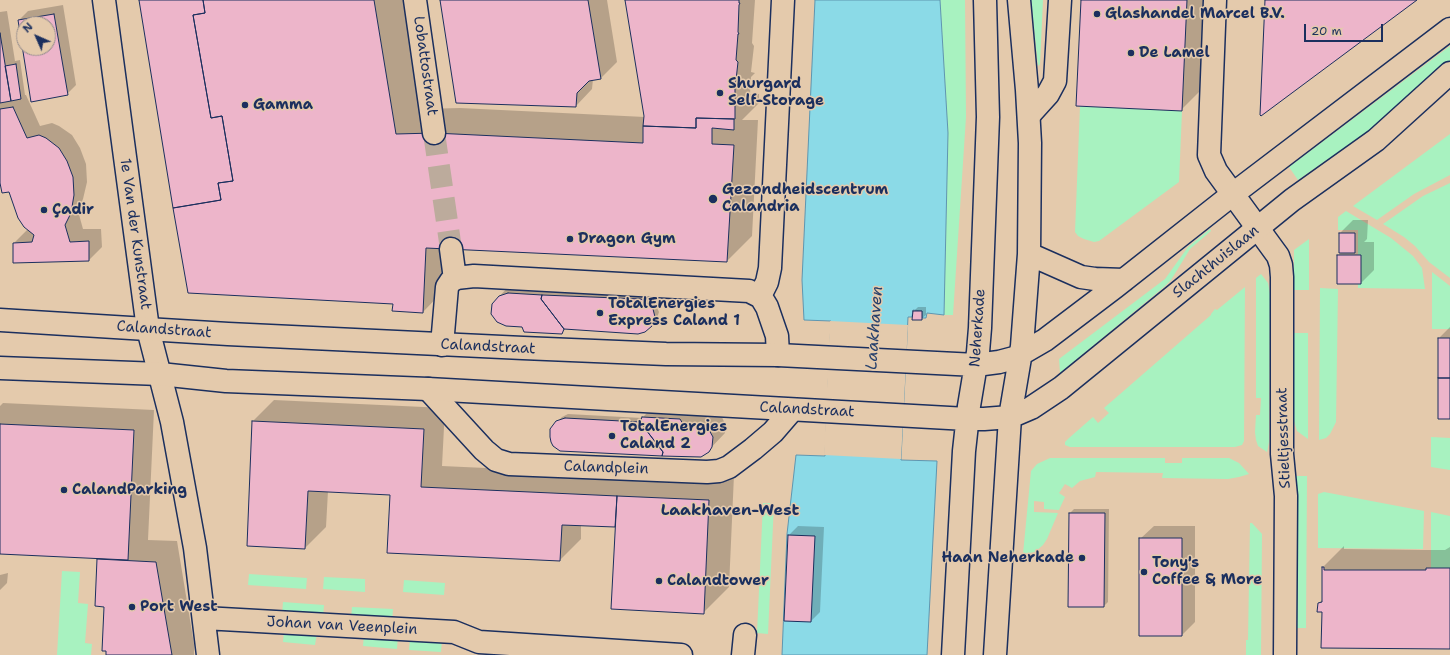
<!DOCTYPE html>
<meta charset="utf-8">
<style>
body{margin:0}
#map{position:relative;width:1450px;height:655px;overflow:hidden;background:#e4caac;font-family:"Shantell Sans",sans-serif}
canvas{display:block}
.north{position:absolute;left:16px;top:16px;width:40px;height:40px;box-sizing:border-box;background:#e4caac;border:1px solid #948c8d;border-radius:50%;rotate:315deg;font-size:11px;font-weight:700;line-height:16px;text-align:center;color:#1b2f5e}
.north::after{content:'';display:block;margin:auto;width:14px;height:18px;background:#1b2f5e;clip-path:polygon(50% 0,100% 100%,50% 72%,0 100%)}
.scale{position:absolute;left:1304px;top:24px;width:79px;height:18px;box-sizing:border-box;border:2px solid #1b2f5e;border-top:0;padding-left:5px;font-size:12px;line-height:14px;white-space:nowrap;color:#1b2f5e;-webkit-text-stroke:3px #e4caac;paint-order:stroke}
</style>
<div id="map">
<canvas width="1450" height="655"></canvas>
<div class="north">N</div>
<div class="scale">20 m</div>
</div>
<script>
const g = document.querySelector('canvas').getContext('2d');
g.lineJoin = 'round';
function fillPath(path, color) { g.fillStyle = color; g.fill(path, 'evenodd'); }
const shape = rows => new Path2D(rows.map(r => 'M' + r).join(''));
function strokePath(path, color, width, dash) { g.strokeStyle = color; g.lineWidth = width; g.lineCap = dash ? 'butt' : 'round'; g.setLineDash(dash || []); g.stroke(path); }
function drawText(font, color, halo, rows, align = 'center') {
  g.font = font + ' "Shantell Sans",sans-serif'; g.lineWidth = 3; g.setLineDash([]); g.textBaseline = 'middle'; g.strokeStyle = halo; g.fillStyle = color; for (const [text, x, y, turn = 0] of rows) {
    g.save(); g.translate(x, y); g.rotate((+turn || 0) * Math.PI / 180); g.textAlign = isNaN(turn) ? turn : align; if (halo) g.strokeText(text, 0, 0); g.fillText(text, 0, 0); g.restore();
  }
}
fillPath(shape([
 [940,0,965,0,966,117,953,315,944,315,948,133],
 [1031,0,1043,0,1040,64,1038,66],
 [1450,46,1450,61,1426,79,1418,88,1361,141,1328,159,1298,180,1289,167],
 [1080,106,1182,111,1179,182,1099,241,1094,242,1084,239,1078,236,1075,232],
 [1450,134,1450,175,1414,194,1377,220,1353,206],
 [1450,183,1450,278,1429,262,1415,246,1404,237,1383,224,1423,196],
 [1346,211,1391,238,1413,256,1422,268,1425,289,1358,288,1358,230,1338,230,1338,217],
 [1210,229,1211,231,1190,249,1171,280,1164,287,1060,373,1059,359,1165,279,1188,247],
 [1309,239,1309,290,1294,290,1294,250],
 [1432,272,1450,286,1450,329,1432,329],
 [1261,274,1268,283,1270,294,1269,442,1267,452,1258,446,1256,440,1255,432,1256,415,1260,415,1261,398,1256,398,1256,278],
 [1245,287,1244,441,1242,445,1235,447,1070,447,1065,445,1065,442,1069,438,1093,417,1098,423,1109,413,1104,408,1211,315,1211,314,1215,309,1217,310],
 [1320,288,1338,289,1336,422,1330,434,1326,438,1319,440],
 [1294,333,1308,333,1308,439,1297,431,1294,421],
 [1431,437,1450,438,1450,470,1431,467],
 [1050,458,1165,458,1165,463,1182,463,1182,458,1229,458,1239,463,1249,474,1239,477,1228,479,1162,478,1163,473,1096,472,1095,477,1080,481,1072,488,1065,484,1059,493,1065,497,1059,510,1044,509,1044,502,1034,501,1034,512,1058,513,1047,539,1043,545,1035,552,1023,554,1031,471,1037,464],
 [1293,476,1307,476,1306,628,1292,628],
 [1324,492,1424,511,1423,549,1318,548,1318,494],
 [763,503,774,503,768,634,757,633],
 [1431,512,1450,516,1450,568,1431,568],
 [1250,523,1252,523,1262,534,1261,655,1246,655,1246,640,1248,640],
 [62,571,80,572,78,603,88,604,85,643,92,644,91,655,57,655],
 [249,574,307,578,306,589,248,585],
 [324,577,365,579,365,592,323,589],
 [404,580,445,583,444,595,403,592],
 [283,602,324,605,323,617,282,615],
 [352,607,393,609,392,622,351,619],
 [284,631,317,633,315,645,283,642],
 [364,634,398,636,397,649,363,646],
 [410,638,442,640,441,652,409,650]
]), '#a8f2c0');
const water = shape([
 [815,0,940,0,948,133,944,315,927,313,926,318,922,318,922,311,913,310,912,317,908,317,901,458,901,460,937,461,927,655,782,655,787,534,796,455,825,456,831,321,804,320,802,280,815,0]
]);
fillPath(water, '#8bdae7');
strokePath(water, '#5e96b0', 1);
fillPath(shape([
 [830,321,908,325,901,459,824,455]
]), '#e4caac');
fillPath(shape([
 [140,0,403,0,421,109,460,108,645,117,626,0,755,0,752,43,754,46,751,72,755,73,751,77,750,94,759,94,759,103,742,120,758,120,752,236,727,261,450,248,448,286,423,312,394,303],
 [440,0,607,0,617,62,601,78,593,79,592,89,576,106],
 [1082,0,1206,0,1202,89,1181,110],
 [63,5,76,85,67,94,32,101,19,20,28,11],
 [24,24,48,24,48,48,24,48],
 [7,11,15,61,20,60,25,95,26,95,40,126,52,123,59,126,72,135,80,148,86,164,87,182,83,199,78,211,83,229,101,229,102,247,89,260,14,243,28,229,10,190,0,176,0,12],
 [1353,220,1368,220,1367,239,1364,242,1374,242,1374,270,1361,283,1338,255,1342,252,1340,233],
 [509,286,646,295,654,301,659,312,656,321,651,326,566,328,562,333,522,326,492,309,496,300],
 [918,307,926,307,926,315,921,319,914,311],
 [1450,327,1450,418,1439,338],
 [274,400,445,408,442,466,639,475,734,475,729,587,703,613,616,525,615,526,581,525,581,539,560,560,391,494,328,491,326,527,305,548,248,545,253,421],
 [3,403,154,410,148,540,177,541,194,644,194,655,107,655,105,606,96,605,98,558,0,553,0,406],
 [656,404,718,414,722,417,725,424,725,433,705,454,557,422,562,417,568,414,642,418],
 [1074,509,1109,509,1108,602,1104,606,1069,606,1070,513],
 [798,526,824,527,820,612,811,621,789,535],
 [1154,526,1195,526,1195,622,1182,635,1140,539],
 [1344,546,1344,549,1422,550,1445,550,1450,547,1450,648,1323,611,1319,603,1323,599,1323,567],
 [8,573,7,583,0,590,0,575]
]), '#0003');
const building = shape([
 [139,0,203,0,205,13,193,15,211,118,222,116,233,181,218,183,221,200,173,208,139,0],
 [203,0,374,0,396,134,434,133,643,143,643,126,696,128,696,118,734,119,734,130,712,128,712,144,734,145,727,262,426,248,423,313,392,311,393,304,188,293,173,208,221,200,218,183,233,181,222,116,211,118,193,15,205,13,203,0],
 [440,0,588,0,601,79,589,81,577,93,576,107,456,103,440,0],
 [625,0,739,0,739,3,740,3,739,5,738,32,739,34,738,34,736,60,738,62,735,89,735,119,696,118,696,128,643,126,644,116,625,0],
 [1081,0,1187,0,1182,111,1076,106,1081,0],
 [1265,0,1417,0,1261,116,1260,115,1265,0],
 [54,14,68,95,31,102,18,20,54,14],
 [24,24,48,24,48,48,24,48,24,24],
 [0,33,11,101,0,103,0,33],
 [16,64,21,99,11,101,5,66,16,64],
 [13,107,27,138,39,135,46,138,59,148,67,161,73,177,74,195,71,213,65,225,70,242,89,241,89,261,13,263,13,243,32,242,34,235,24,227,18,218,9,192,2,193,0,183,0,109,13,107],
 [1339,233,1355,233,1355,253,1339,253,1339,233],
 [1337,255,1361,255,1361,284,1337,284,1337,255],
 [508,293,542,295,541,299,564,329,562,334,524,332,522,327,506,326,497,322,491,314,492,304,499,296,508,293],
 [542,295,641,299,650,305,653,309,655,317,652,326,645,332,638,334,564,329,541,299,542,295],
 [913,311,922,311,922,320,912,320,913,311],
 [1438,338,1450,338,1450,378,1438,378,1438,338],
 [1438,378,1450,378,1450,419,1438,419,1438,378],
 [642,417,680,419,683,424,700,425,705,427,709,430,713,437,712,447,709,452,701,457,662,456,663,452,640,422,642,417],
 [565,418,640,422,663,452,662,456,560,451,553,446,551,442,550,437,550,429,556,421,565,418],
 [252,421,424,429,421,487,617,496,615,527,562,525,560,561,387,553,390,495,308,491,305,549,247,546,252,421],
 [0,424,134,430,128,560,0,554,0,424],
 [617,496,709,500,704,614,611,609,617,496],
 [1069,513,1105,513,1104,607,1068,607,1069,513],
 [788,535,815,536,811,622,784,621,788,535],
 [1139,538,1182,538,1182,636,1139,636,1139,538],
 [97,559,156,562,172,655,106,655,106,651,102,651,104,607,95,606,97,559],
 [1322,567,1324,567,1324,570,1426,570,1426,568,1450,568,1450,649,1321,648,1322,612,1317,612,1318,603,1322,602,1322,567]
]);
fillPath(building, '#edb5ca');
strokePath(building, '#1b2f5e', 1);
strokePath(shape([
 [434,133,451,249]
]), '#bcab9c', 22, [22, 11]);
const minor = shape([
 [104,0,148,329,172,422,195,548,208,655],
 [415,0,434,133],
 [1215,0,1209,155,1216,171,1278,256,1281,265,1282,277,1282,454,1286,496,1285,655],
 [1029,115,1048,94,1055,81,1060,0],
 [451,249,455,279],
 [760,296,767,282,770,268,783,0],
 [442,345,447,287,451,281,456,278,474,276,749,291,761,297,767,307,777,336,778,355],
 [428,389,484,450,496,460,509,464,707,472,719,471,729,467,753,449,773,432,792,410],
 [204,618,454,632,479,642,681,655],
 [743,655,745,635]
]);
const major = shape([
 [1029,254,1081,277,1095,279,1124,280],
 [0,320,228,334,523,348,666,354,778,355,976,365,999,362,1014,358,1045,340,1115,287,1233,194,1450,29],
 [0,368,160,374,226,381,428,389,967,419,984,419,1010,417,1031,408,1061,388,1292,200,1376,140,1450,73],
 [953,655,964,451,969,406,978,352,980,328,988,117,985,0],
 [995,655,1010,417,1022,346,1029,254,1030,143,1027,90,1019,0]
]);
strokePath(minor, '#1b2f5e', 25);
strokePath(major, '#1b2f5e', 25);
strokePath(minor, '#e4caac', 22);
strokePath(major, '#e4caac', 22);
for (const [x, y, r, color] of [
 [1097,14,4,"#1b2f5e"],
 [1131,53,4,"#1b2f5e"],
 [720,93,4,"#1b2f5e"],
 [245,105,4,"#1b2f5e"],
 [713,199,5,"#1b2f5e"],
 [44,210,4,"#1b2f5e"],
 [570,239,4,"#1b2f5e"],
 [600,313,4,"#1b2f5e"],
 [612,436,4,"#1b2f5e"],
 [64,490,4,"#1b2f5e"],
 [1082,558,4,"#1b2f5e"],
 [1144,572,4,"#1b2f5e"],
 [659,581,4,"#1b2f5e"],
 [132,607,4,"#1b2f5e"]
]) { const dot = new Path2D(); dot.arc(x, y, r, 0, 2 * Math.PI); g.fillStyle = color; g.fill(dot); strokePath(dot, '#e4caac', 1.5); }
drawText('bold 15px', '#1b2f5e', '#e4caac', [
 ["Glashandel Marcel B.V.",1105,14],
 ["De Lamel",1139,53],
 ["Shurgard",728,84],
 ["Self-Storage",728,101],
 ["Gamma",253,105],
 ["Gezondheidscentrum",722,190],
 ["Calandria",722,207],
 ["Çadir",52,210],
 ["Dragon Gym",578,239],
 ["TotalEnergies",608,304],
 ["Express Caland 1",608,321],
 ["TotalEnergies",620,427],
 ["Caland 2",620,444],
 ["CalandParking",72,490],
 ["Haan Neherkade",1074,558,"right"],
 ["Tony's",1152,563],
 ["Coffee & More",1152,580],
 ["Calandtower",667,581],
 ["Port West",140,607]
], 'left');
drawText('15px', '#1b2f5e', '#e4caac', [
 ["Lobattostraat",425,66,82],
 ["1e Van der Kunstraat",135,234,82],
 ["Slachthuislaan",1216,262,-39],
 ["Neherkade",978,328,-86],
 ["Calandstraat",164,330,4],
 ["Calandstraat",488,347,3],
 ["Calandstraat",807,410,3],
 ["Stieltjesstraat",1284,438,-92],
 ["Calandplein",606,468,2],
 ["Johan van Veenplein",342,626,3]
]);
drawText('italic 16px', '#26406c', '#e4caac', [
 ["Laakhaven",875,328,-86]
]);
drawText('bold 16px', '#1b2f5e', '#e4caac', [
 ["Laakhaven-West",730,511]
]);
</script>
